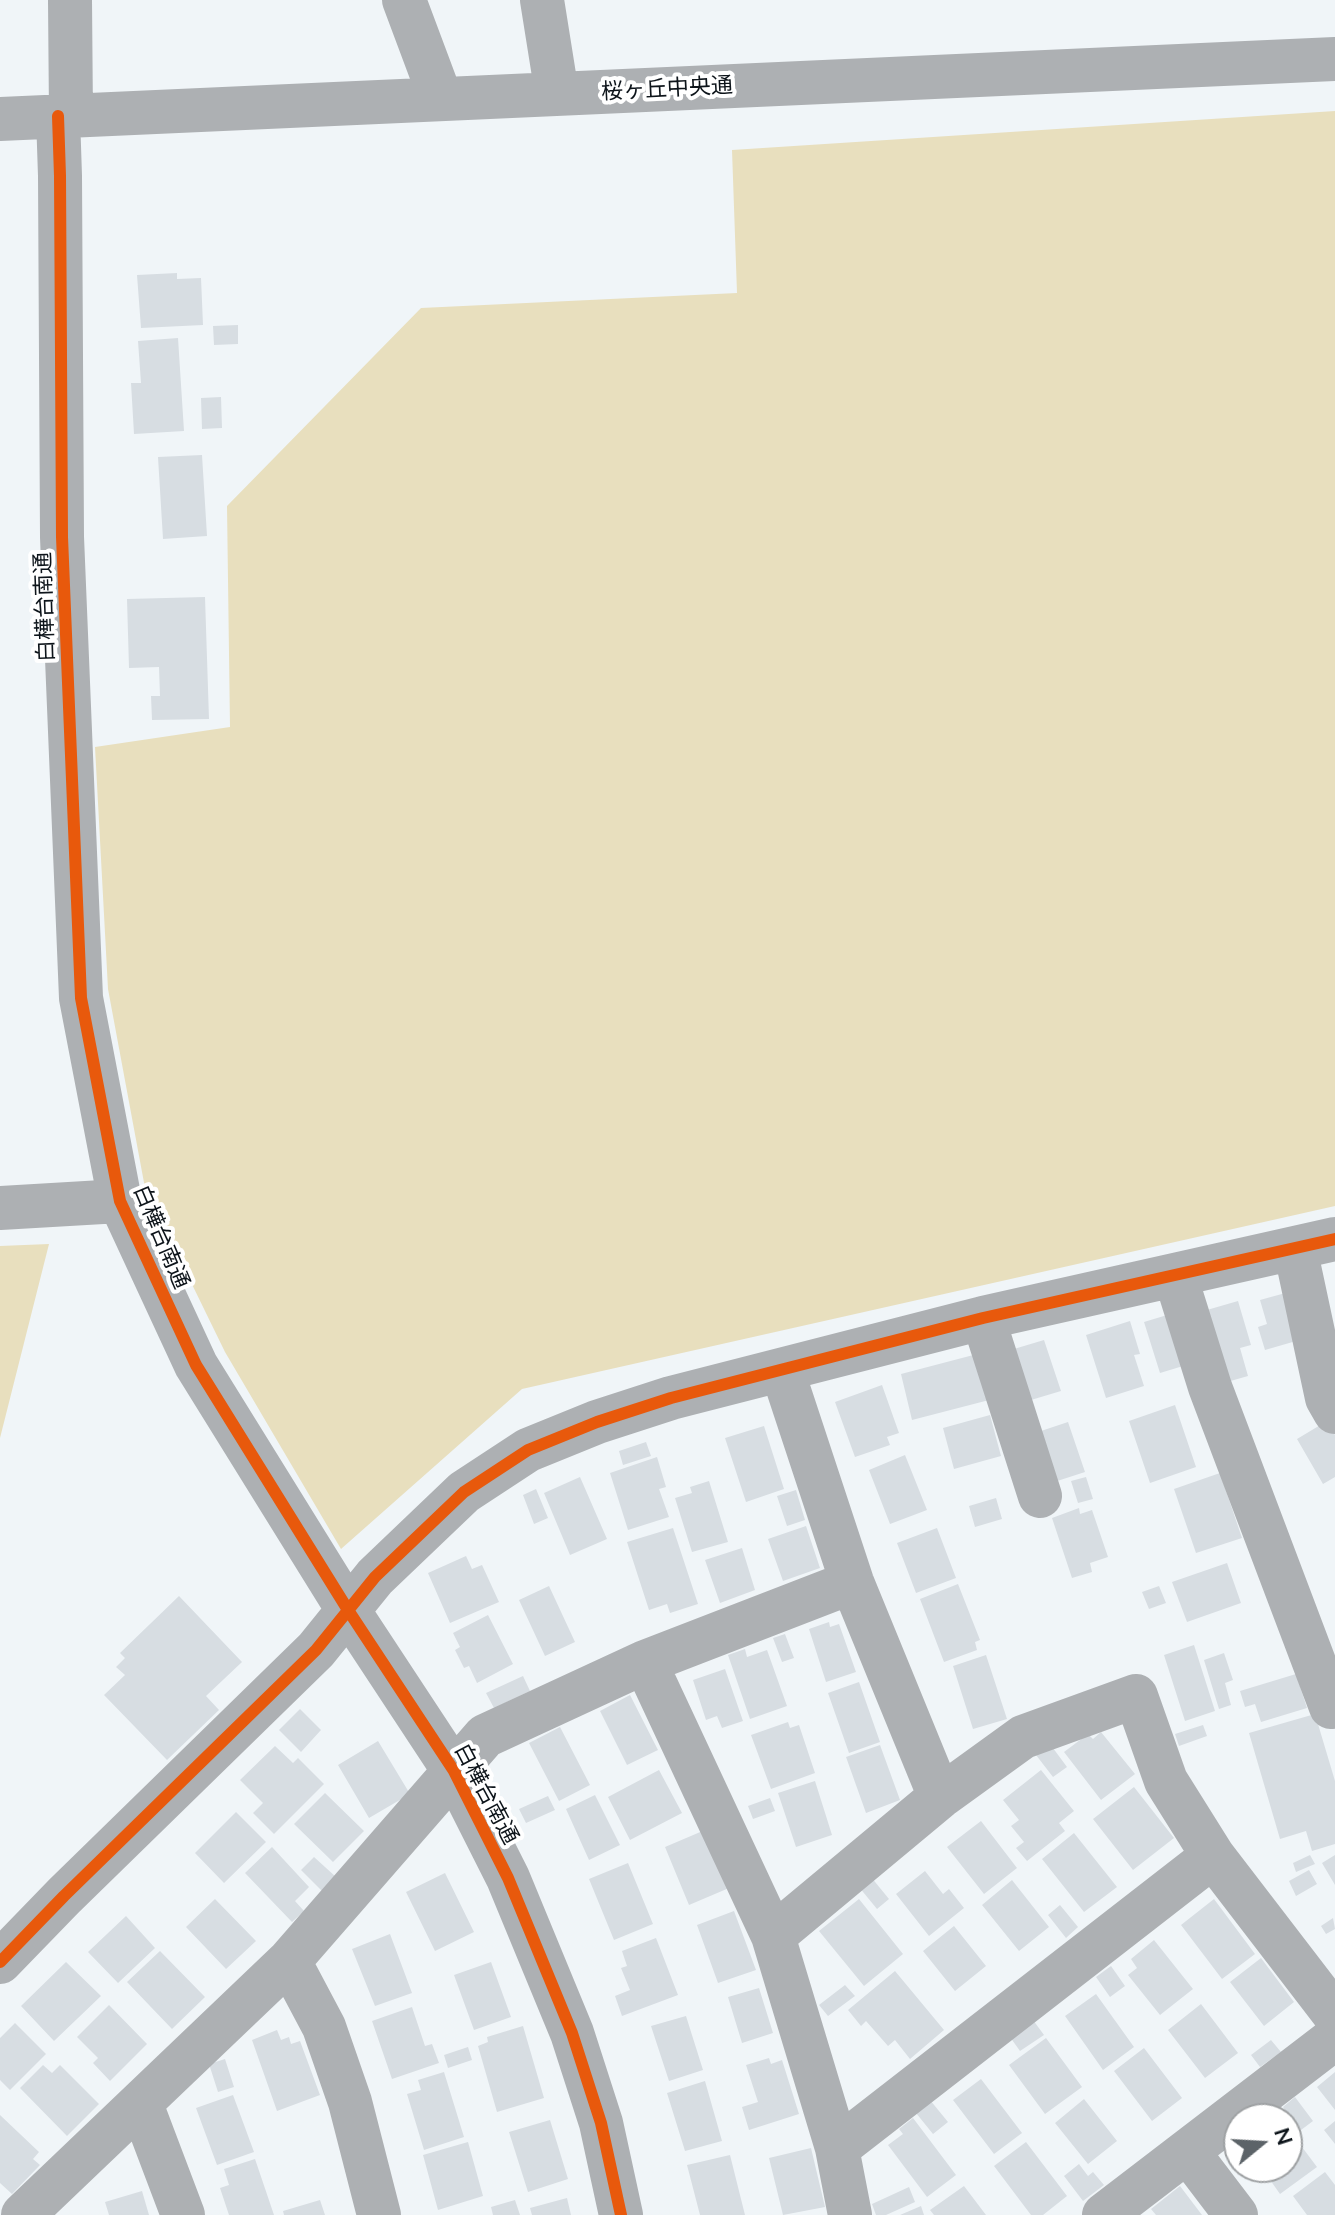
<!DOCTYPE html>
<meta charset="utf-8">
<style>
body{margin:0}
#map{position:relative;width:1335px;height:2215px;overflow:hidden;background:#f0f5f8;font-family:Mulish,sans-serif}
canvas{display:block}
.north{position:absolute;left:1223px;top:2103px;width:80px;height:80px;box-sizing:border-box;background:#fff;border:2px solid #9ea1a3;border-radius:50%;rotate:72deg;font-size:22px;font-weight:700;line-height:32px;text-align:center;color:#0d141a}
.north::after{content:'';display:block;margin:auto;width:28px;height:36px;background:#5c6368;clip-path:polygon(50% 0,100% 100%,50% 72%,0 100%)}
</style>
<div id="map">
<canvas width="1335" height="2215"></canvas>
<div class="north">N</div>
</div>
<script>
const g = document.querySelector('canvas').getContext('2d');
g.lineJoin = 'round';
function fillPath(path, color) { g.fillStyle = color; g.fill(path, 'evenodd'); }
const shape = rows => new Path2D(rows.map(r => 'M' + r).join(''));
function strokePath(path, color, width, dash) { g.strokeStyle = color; g.lineWidth = width; g.lineCap = dash ? 'butt' : 'round'; g.setLineDash(dash || []); g.stroke(path); }
function drawText(font, color, halo, rows, align = 'center') {
  g.font = font + ' Mulish,"Noto Sans JP",sans-serif'; g.lineWidth = 8; g.setLineDash([]); g.textBaseline = 'middle'; g.strokeStyle = halo; g.fillStyle = color; for (const [text, x, y, turn = 0] of rows) {
    g.save(); g.translate(x, y); g.rotate((+turn || 0) * Math.PI / 180); g.textAlign = isNaN(turn) ? turn : align; if (halo) g.strokeText(text, 0, 0); g.fillText(text, 0, 0); g.restore();
  }
}
fillPath(shape([
 [1335,111,1335,1206,522,1389,341,1549,225,1352,145,1188,108,989,95,747,230,727,227,506,421,308,737,293,732,150],
 [49,1244,0,1438,0,1246]
]), '#e8dfbe');
fillPath(shape([
 [177,273,177,279,201,278,203,325,141,328,137,275],
 [238,325,238,344,214,345,213,326],
 [178,338,184,431,134,434,131,383,141,383,138,341],
 [221,397,222,428,202,429,201,398],
 [202,455,207,536,163,539,158,457],
 [205,597,209,719,152,720,151,696,160,696,159,667,129,668,127,599],
 [1289,1292,1303,1339,1265,1350,1258,1327,1267,1324,1260,1300],
 [1238,1301,1251,1345,1240,1348,1248,1376,1220,1384,1200,1312],
 [1177,1312,1193,1363,1160,1373,1144,1322],
 [1130,1321,1140,1354,1134,1355,1144,1386,1106,1398,1086,1335],
 [1044,1340,1061,1391,1031,1400,1014,1349],
 [981,1353,993,1399,912,1420,901,1374],
 [882,1385,899,1433,887,1437,890,1445,855,1457,835,1402],
 [1175,1405,1196,1467,1150,1483,1129,1421],
 [990,1415,1001,1456,954,1469,943,1428],
 [1327,1421,1335,1435,1335,1477,1323,1484,1297,1439],
 [1068,1422,1085,1472,1048,1484,1032,1434],
 [764,1426,784,1489,746,1502,725,1438],
 [646,1442,651,1456,623,1465,619,1451],
 [905,1455,927,1510,890,1524,869,1470],
 [657,1457,666,1487,659,1489,669,1517,628,1530,610,1473],
 [1220,1473,1242,1538,1196,1553,1174,1489],
 [580,1477,607,1539,570,1555,544,1493],
 [1086,1477,1093,1499,1078,1503,1071,1481],
 [709,1481,728,1542,692,1552,675,1498,692,1493,690,1487],
 [536,1489,548,1518,534,1524,523,1495],
 [796,1490,805,1520,787,1526,777,1496],
 [996,1498,1002,1519,975,1527,969,1506],
 [1079,1508,1080,1514,1092,1510,1108,1557,1090,1563,1092,1572,1072,1578,1052,1518],
 [806,1526,820,1568,783,1581,768,1539],
 [673,1528,698,1604,670,1613,667,1604,649,1610,627,1542],
 [937,1528,956,1578,916,1593,897,1543],
 [742,1548,755,1590,720,1603,705,1560],
 [466,1556,472,1569,482,1565,499,1602,450,1623,428,1573],
 [1227,1563,1241,1603,1187,1622,1172,1582],
 [958,1584,980,1640,975,1642,977,1650,944,1662,920,1599],
 [549,1586,575,1642,545,1656,519,1600],
 [1159,1586,1166,1603,1149,1609,1142,1592],
 [179,1596,242,1662,206,1696,219,1710,167,1760,104,1695,125,1675,116,1667,125,1658,120,1653],
 [488,1615,513,1664,477,1683,469,1666,464,1668,455,1650,460,1647,453,1633],
 [829,1622,830,1627,839,1624,856,1672,826,1682,809,1629],
 [785,1634,794,1658,782,1662,773,1638],
 [1194,1645,1215,1711,1185,1721,1164,1655],
 [745,1649,747,1657,767,1650,787,1706,750,1719,728,1655],
 [1224,1653,1233,1680,1225,1683,1231,1705,1219,1709,1204,1660],
 [986,1655,1007,1719,973,1729,953,1666],
 [725,1669,743,1721,722,1728,717,1716,706,1720,693,1680],
 [1296,1674,1307,1708,1261,1722,1255,1704,1245,1707,1240,1691],
 [523,1676,530,1691,494,1708,486,1693],
 [859,1682,880,1742,849,1753,828,1693],
 [630,1695,658,1750,627,1765,600,1711],
 [300,1709,321,1730,301,1752,279,1730],
 [1315,1714,1335,1781,1335,1844,1312,1851,1306,1831,1280,1839,1249,1733],
 [788,1722,790,1728,799,1725,815,1773,771,1789,751,1735],
 [1203,1725,1207,1736,1179,1746,1175,1734],
 [560,1727,590,1785,559,1801,529,1743],
 [1101,1732,1135,1774,1101,1800,1064,1752,1088,1734,1093,1739],
 [378,1741,410,1794,369,1818,338,1765],
 [1050,1744,1067,1767,1053,1777,1036,1755],
 [880,1745,900,1800,866,1813,846,1757],
 [275,1746,293,1763,298,1758,324,1784,274,1834,253,1813,263,1803,240,1780],
 [659,1770,682,1813,630,1840,608,1797],
 [1041,1770,1074,1811,1059,1823,1065,1831,1027,1861,1016,1848,1024,1842,1011,1826,1019,1820,1003,1800],
 [815,1781,832,1835,796,1847,778,1793],
 [1134,1787,1174,1838,1133,1870,1093,1819],
 [325,1793,364,1831,333,1862,294,1824],
 [595,1795,620,1845,589,1860,566,1809],
 [548,1796,555,1810,526,1823,519,1809],
 [770,1798,775,1811,753,1819,748,1806],
 [236,1812,266,1842,224,1883,195,1853],
 [981,1821,1017,1868,984,1894,947,1847],
 [705,1830,729,1888,689,1905,665,1847],
 [1074,1833,1117,1887,1084,1912,1042,1859],
 [272,1847,309,1887,295,1901,304,1911,292,1922,245,1873],
 [1310,1855,1315,1864,1296,1872,1293,1863],
 [1335,1855,1335,1885,1322,1863],
 [314,1857,336,1877,322,1891,301,1870],
 [628,1863,653,1924,614,1940,589,1879],
 [1309,1870,1317,1884,1296,1896,1289,1881],
 [925,1871,943,1894,949,1889,964,1908,929,1936,896,1894],
 [445,1873,474,1932,435,1951,406,1892],
 [871,1877,889,1899,877,1909,859,1887],
 [1012,1880,1049,1927,1019,1951,982,1905],
 [215,1899,256,1941,226,1969,186,1927],
 [859,1899,903,1954,864,1986,819,1931],
 [1214,1899,1255,1954,1222,1979,1181,1925],
 [1060,1905,1078,1927,1066,1938,1048,1915],
 [734,1911,756,1970,718,1983,697,1925],
 [126,1916,155,1948,118,1983,88,1952],
 [1333,1918,1335,1929,1326,1934,1321,1926],
 [954,1926,986,1966,955,1991,923,1951],
 [390,1934,412,1993,375,2006,352,1949],
 [656,1938,678,1995,622,2016,615,1996,630,1990,621,1968,627,1966,622,1951],
 [1154,1940,1193,1989,1160,2015,1128,1975,1137,1968,1131,1959],
 [160,1951,205,1997,172,2029,127,1982],
 [1261,1958,1294,2002,1264,2026,1230,1982],
 [66,1962,101,1996,54,2041,21,2006],
 [491,1962,511,2017,474,2030,454,1975],
 [1111,1966,1125,1986,1110,1997,1096,1977],
 [895,1971,944,2030,910,2059,895,2040,888,2046,866,2021,861,2026,848,2010],
 [845,1985,855,1996,828,2016,819,2005],
 [759,1988,773,2033,742,2043,728,1997],
 [1096,1994,1134,2047,1103,2070,1065,2016],
 [1201,2004,1238,2053,1205,2078,1168,2030],
 [109,2005,147,2044,110,2081,93,2063,98,2058,77,2037],
 [412,2007,425,2046,432,2044,439,2063,392,2079,372,2021],
 [686,2016,703,2070,669,2081,651,2026],
 [1033,2020,1044,2035,1020,2051,1010,2037],
 [15,2023,46,2054,10,2090,0,2080,0,2038],
 [523,2026,544,2098,497,2112,478,2046,488,2042,487,2037],
 [277,2030,281,2040,289,2037,291,2044,300,2041,320,2095,277,2111,252,2040],
 [1046,2038,1082,2087,1045,2114,1009,2065],
 [1271,2040,1281,2052,1260,2067,1251,2055],
 [468,2047,472,2060,448,2068,444,2055],
 [1144,2048,1182,2098,1152,2121,1114,2071],
 [769,2058,771,2064,782,2060,799,2114,749,2130,742,2107,758,2102,746,2065],
 [225,2059,234,2087,218,2092,209,2064],
 [43,2065,52,2073,60,2065,99,2104,67,2136,20,2088],
 [444,2072,464,2137,424,2150,407,2094,421,2090,418,2080],
 [1335,2072,1335,2110,1317,2087],
 [981,2079,1022,2133,994,2154,953,2100],
 [705,2081,722,2141,685,2151,667,2093],
 [233,2095,254,2152,217,2165,196,2108],
 [1295,2097,1313,2121,1301,2130,1283,2107],
 [1084,2099,1117,2141,1088,2164,1055,2123],
 [930,2100,948,2122,933,2134,916,2113],
 [0,2115,39,2152,33,2159,40,2165,12,2194,0,2183],
 [913,2118,956,2175,927,2197,888,2145,903,2134,899,2129],
 [550,2120,568,2179,528,2192,509,2132],
 [1335,2121,1335,2144,1324,2130],
 [1287,2127,1317,2167,1280,2194,1261,2167,1287,2167],
 [468,2142,483,2196,438,2210,423,2155],
 [1026,2142,1067,2196,1043,2215,1031,2215,994,2166],
 [811,2148,825,2207,783,2215,769,2158],
 [730,2155,745,2215,700,2215,687,2165],
 [255,2159,274,2215,229,2215,220,2188,229,2185,224,2169],
 [1079,2164,1088,2176,1093,2172,1104,2185,1083,2201,1064,2176],
 [1325,2172,1335,2185,1335,2215,1307,2215,1293,2196],
 [964,2186,986,2215,934,2215,930,2210],
 [1180,2186,1202,2215,1156,2215,1151,2209],
 [909,2187,915,2202,886,2215,876,2215,872,2204],
 [142,2191,149,2215,109,2215,105,2202],
 [567,2198,571,2215,532,2215,530,2208],
 [320,2200,325,2215,284,2215,283,2211],
 [515,2200,520,2215,493,2215,491,2207],
 [921,2206,924,2215,900,2215]
]), '#d7dde2');
strokePath(shape([
 [70,0,71,116],
 [404,0,441,99],
 [542,0,557,94],
 [58,116,60,176,62,537,81,998,120,1201,196,1365,348,1610,454,1771,508,1878,572,2033,601,2123,621,2215],
 [0,119,1335,59],
 [0,1208,120,1201],
 [1295,1248,1327,1398,1335,1412],
 [1175,1275,1210,1387,1331,1707],
 [983,1318,1040,1496],
 [782,1370,852,1582,940,1797],
 [645,1662,773,1936,837,2148,850,2215],
 [773,1936,940,1797,1023,1737,1136,1696,1166,1781,1213,1856,1335,2015],
 [289,1961,324,2027,350,2102,379,2215],
 [0,1962,64,1896,316,1650,375,1577,464,1492,528,1450,597,1422,671,1398,983,1318,1335,1239],
 [141,2104,183,2215],
 [837,2148,1213,1856],
 [1188,2152,1236,2215],
 [23,2215,289,1961,485,1736,645,1662,852,1582],
 [1104,2215,1335,2038]
]), '#adb0b3', 44);
strokePath(shape([
 [58,116,60,176,62,537,81,998,120,1201,196,1365,348,1610,454,1771,508,1878,572,2033,601,2123,621,2215],
 [0,1962,64,1896,316,1650,375,1577,464,1492,528,1450,597,1422,671,1398,983,1318,1335,1239]
]), '#e8590c', 12);
drawText('22px', '#0d141a', '#fff', [
 ["桜ヶ丘中央通",667,89,-3],
 ["白樺台南通",45,607,-92],
 ["白樺台南通",161,1237,67],
 ["白樺台南通",486,1794,62]
]);
</script>
